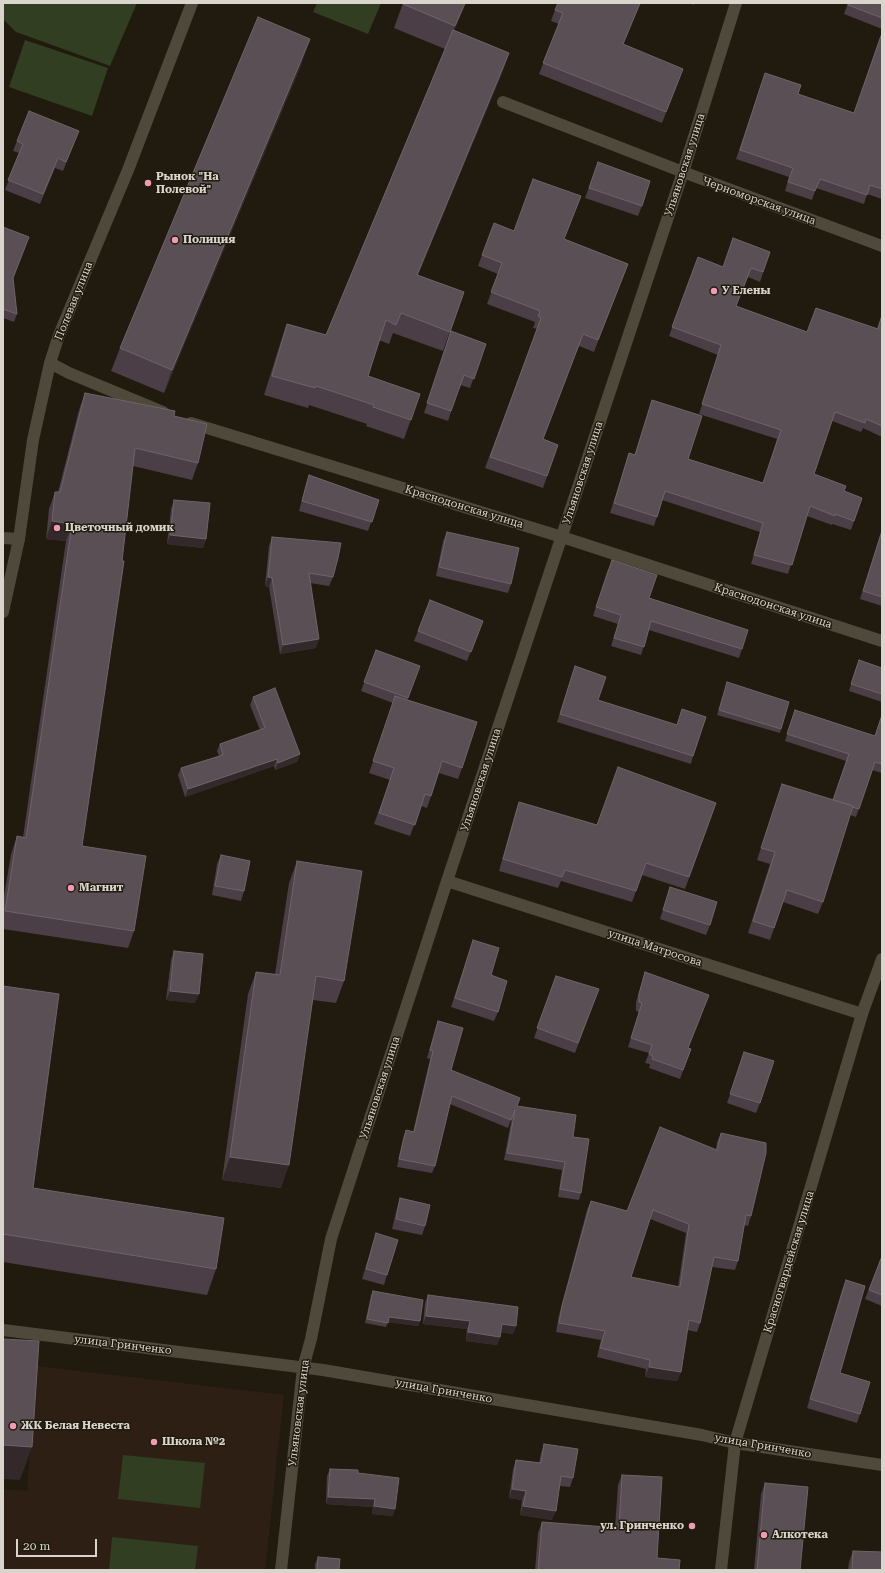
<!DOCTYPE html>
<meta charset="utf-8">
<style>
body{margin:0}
#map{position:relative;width:885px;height:1573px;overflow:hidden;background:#201b0e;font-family:"Roboto Serif",serif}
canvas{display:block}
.frame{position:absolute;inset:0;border:4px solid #d9d5cd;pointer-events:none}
.scale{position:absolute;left:16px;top:1539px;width:81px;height:18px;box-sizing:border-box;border:2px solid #d9d5cd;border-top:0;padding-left:5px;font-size:12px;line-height:14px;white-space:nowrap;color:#d9d5cd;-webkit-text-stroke:3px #201b0e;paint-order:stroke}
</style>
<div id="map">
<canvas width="885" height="1573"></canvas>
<div class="frame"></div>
<div class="scale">20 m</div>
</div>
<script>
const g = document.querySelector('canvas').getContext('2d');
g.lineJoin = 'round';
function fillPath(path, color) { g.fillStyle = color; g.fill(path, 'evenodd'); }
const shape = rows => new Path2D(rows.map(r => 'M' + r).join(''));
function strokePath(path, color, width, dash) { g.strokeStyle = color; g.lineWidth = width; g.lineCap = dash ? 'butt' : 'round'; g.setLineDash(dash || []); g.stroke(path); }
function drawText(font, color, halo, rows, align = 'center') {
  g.font = font + ' "Roboto Serif",serif'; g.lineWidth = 3; g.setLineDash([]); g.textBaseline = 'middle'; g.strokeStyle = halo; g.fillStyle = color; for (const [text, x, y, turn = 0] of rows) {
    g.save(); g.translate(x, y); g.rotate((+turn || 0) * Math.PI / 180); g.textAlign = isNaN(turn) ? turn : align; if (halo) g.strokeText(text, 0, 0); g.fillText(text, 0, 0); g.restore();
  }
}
fillPath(shape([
 [36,1366,284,1395,265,1570,3,1570,3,1489,27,1491]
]), '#2e1f14');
fillPath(shape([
 [3,3,137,3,110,66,16,32,3,19],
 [317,3,381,3,368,34,313,12],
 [25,40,108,68,92,116,9,87],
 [123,1455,205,1463,200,1508,118,1499],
 [112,1537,198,1546,195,1570,109,1570]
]), '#313e21');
strokePath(shape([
 [503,102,683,172,882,246],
 [50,363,69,373,163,412],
 [191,423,562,537,882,641],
 [3,612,19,539,33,440,50,363,59,335,128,170,192,3],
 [447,881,862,1014],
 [3,1330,323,1370,702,1435,735,1443,882,1465],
 [281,1570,303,1368,311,1339,331,1239,447,881,683,172,736,3]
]), '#4f493b', 12);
strokePath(shape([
 [3,538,19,539],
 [721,1570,735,1443,862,1014,882,959]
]), '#4f493b', 12);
fillPath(shape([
 [403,3,466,3,454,30,509,53,502,73,418,275,464,292,443,351,393,333,389,344,379,340,368,376,420,394,404,439,366,426,367,424,309,405,308,408,264,395,280,344,287,324,326,335,445,49,394,28],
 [641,3,623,44,679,80,662,123,539,74,559,24,551,21,555,10],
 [689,3,694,3,694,5],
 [848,3,882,3,882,29,844,14],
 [882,32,882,199,867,194,864,204,816,188,812,200,785,191,789,177,736,159,762,82,854,113],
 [302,63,164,393,111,371,120,348],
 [17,141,75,141,63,171,55,168,40,204,5,190,19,153,13,151],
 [598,162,642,206,638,216,585,198],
 [3,227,13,278,17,314,14,322,3,318],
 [514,231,565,239,628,264,594,352,579,346,543,439,558,445,543,488,485,468,537,329,533,328,535,322,487,304,498,274,478,266,482,255],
 [770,252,760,282,748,277,736,306,807,332,877,328,882,315,882,437,863,428,861,432,832,421,814,474,844,491,862,498,851,530,832,524,832,525,807,516,788,574,751,564,760,532,662,500,654,526,610,513,629,453,635,455,652,400,688,459,763,483,777,439,699,414,718,355,669,336,698,257,723,267],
 [451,331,486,344,470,388,460,385,448,421,424,413],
 [85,393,174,416,198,463,192,480,133,466,82,846,134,931,128,948,3,929,3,902,11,854,17,836,23,837,66,541,46,539,49,509,55,492,58,492,79,410],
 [309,475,379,500,368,531,299,511,306,484],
 [174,500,206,539,203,548,167,544,171,509],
 [882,529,882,606,860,599],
 [447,532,511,584,508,593,436,576,443,541],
 [272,537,333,577,329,586,310,583,316,648,280,654,269,587,265,586,269,546],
 [608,569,649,598,742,649,739,658,649,630,641,655,611,646,618,624,593,616],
 [430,600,483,621,467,661,414,641],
 [376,650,420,666,407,700,462,768,458,779,439,773,427,808,421,806,410,836,374,824,390,780,369,773,393,703,361,691],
 [575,666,598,700,677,725,682,709,693,756,691,764,557,722],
 [856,668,882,668,882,702,849,691],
 [726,687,781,729,780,733,717,715],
 [253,697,300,754,297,762,275,770,274,766,185,797,178,775,181,768,219,756,217,751,220,744,260,730,250,705],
 [795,710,875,736,882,714,882,773,872,770,856,817,850,815,823,902,818,914,783,902,770,940,748,933,770,864,757,860,782,784,833,800,846,761,785,741],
 [519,802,597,825,716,803,685,889,642,875,632,902,561,881,558,888,499,871,515,814],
 [221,855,244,891,241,901,212,895,217,864],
 [297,861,344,981,336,1003,313,1000,281,1188,222,1180,248,994,256,972,275,974,289,883],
 [670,887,710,925,706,935,660,919],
 [473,940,491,975,498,1012,494,1021,451,1007],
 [174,951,195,1003,166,1000,171,960],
 [645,972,688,1048,691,1049,680,1079,649,1068,650,1064,645,1063,649,1053,628,1047,639,1012,636,1011,636,1002],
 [556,976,599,989,575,1053,534,1038],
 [3,986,33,1188,216,1269,207,1295,3,1262],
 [438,1021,451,1070,573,1137,581,1193,579,1200,558,1197,562,1170,504,1160,512,1117,508,1128,450,1104,435,1166,432,1173,397,1167,403,1138,406,1130,413,1132,430,1059,427,1058],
 [741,1061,760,1103,756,1113,727,1103],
 [721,1133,751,1216,748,1226,744,1225,738,1261,735,1270,712,1267,700,1323,697,1332,687,1330,681,1372,677,1381,645,1377,646,1369,597,1357,601,1340,556,1332,559,1315,587,1210,591,1201,627,1211,716,1149,717,1142],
 [650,1219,686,1233,678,1287,631,1277],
 [400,1198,425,1226,422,1235,392,1229,397,1208],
 [376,1233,387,1275,384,1285,362,1279,373,1243],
 [882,1256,882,1306,865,1299],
 [846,1280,840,1373,860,1414,857,1423,807,1408,842,1290],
 [373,1291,420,1321,418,1326,388,1322,386,1327,365,1323,371,1295],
 [428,1295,516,1326,513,1334,500,1332,500,1337,497,1345,466,1341,467,1329,423,1324,425,1303],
 [544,1444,573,1478,570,1487,559,1486,552,1520,520,1515,522,1500,509,1498,513,1469,516,1460,539,1463,541,1453],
 [330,1469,358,1473,393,1516,372,1514,373,1507,326,1504,327,1476],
 [622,1475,657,1558,679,1570,535,1570,538,1533,542,1522,615,1528,618,1485],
 [765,1483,800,1570,754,1570,761,1494],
 [853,1551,882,1570,848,1570,849,1562],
 [318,1557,339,1570,315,1570,315,1564]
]), '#4b3e46');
fillPath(shape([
 [465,3,466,3,446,50,455,26],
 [640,3,641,3,619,55,623,44],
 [310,39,302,63,164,393,172,370],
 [509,53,502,73,410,294,417,275],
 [683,69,679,80,662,123,666,112],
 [52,521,72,524,66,541,46,539],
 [170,535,206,539,203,548,167,544],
 [268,577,272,578,269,587,265,586],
 [319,639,316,648,280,654,283,645],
 [300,754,297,762,275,770,278,763],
 [277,759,274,766,185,797,188,789],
 [170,991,199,994,195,1003,166,1000],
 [230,1157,289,1165,281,1188,222,1180],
 [426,1316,470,1321,467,1329,423,1324],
 [389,1317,420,1321,418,1326,387,1322],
 [502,1324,516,1326,513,1334,499,1332],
 [468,1332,500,1337,497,1345,466,1341],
 [649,1367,681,1372,677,1381,645,1377],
 [3,1445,32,1447,20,1480,3,1479],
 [512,1489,526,1491,522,1500,509,1498],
 [328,1497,375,1499,373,1507,326,1504],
 [374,1506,395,1509,393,1516,372,1514],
 [523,1506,556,1511,552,1520,520,1515]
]), '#33292a');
const building = shape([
 [403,3,465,3,455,26,403,4,403,3],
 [558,3,640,3,623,44,683,69,666,112,543,63,563,13,555,10,558,3],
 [848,3,882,3,882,18,848,5,848,3],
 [258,17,310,39,172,370,120,348,258,17],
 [453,30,509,53,417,275,464,292,450,332,401,313,396,325,386,320,368,376,420,394,411,420,373,407,374,405,316,386,315,388,272,376,287,324,326,335,453,30],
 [882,33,882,189,870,185,867,195,820,179,815,191,788,182,793,168,740,150,765,73,801,85,798,94,854,113,882,33],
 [29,111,79,131,66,162,58,158,43,194,8,180,23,144,17,141,29,111],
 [598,162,650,181,642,206,589,188,598,162],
 [533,179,581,196,564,239,628,264,598,340,583,334,543,439,558,445,547,476,490,457,541,318,538,316,540,311,491,292,502,263,482,255,494,223,514,231,533,179],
 [3,227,29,237,13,278,17,314,3,309,3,227],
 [733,238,770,252,763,272,751,268,736,306,807,332,816,308,878,329,882,315,882,426,866,419,865,423,835,412,814,474,846,486,844,491,862,498,854,521,835,514,835,516,810,506,792,565,754,555,763,523,665,491,657,517,614,503,629,453,635,455,652,400,702,416,688,459,763,483,781,430,702,404,721,345,672,327,698,257,723,267,733,238],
 [451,331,486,344,474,379,464,375,451,411,427,403,451,331],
 [85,393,175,411,174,416,207,424,198,463,135,448,122,561,124,561,82,846,146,856,134,931,5,911,17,836,26,838,72,524,52,521,55,492,60,492,85,393],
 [309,475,379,500,372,522,302,501,309,475],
 [174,500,210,503,206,539,170,535,174,500],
 [882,531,882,597,863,591,882,531],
 [447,532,519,548,511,584,439,567,447,532],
 [272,537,341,543,338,558,333,577,309,573,319,639,283,645,272,578,268,577,272,537],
 [612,560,657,575,649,598,748,630,742,649,651,621,644,647,614,638,621,615,596,607,612,560],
 [430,600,483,621,471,652,418,631,430,600],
 [376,650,420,666,408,698,364,682,376,650],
 [859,660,882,668,882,694,851,684,859,660],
 [575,666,606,677,598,700,677,725,682,709,706,717,693,756,560,714,575,666],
 [727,682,789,702,781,729,719,710,727,682],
 [275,688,300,754,278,763,277,759,188,789,181,768,223,755,220,744,265,728,253,697,275,688],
 [395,696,477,722,462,768,442,761,431,796,425,794,415,825,379,813,394,768,373,761,395,696],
 [795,710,875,736,882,715,882,764,875,762,859,809,852,807,853,806,833,800,849,754,787,734,795,710],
 [618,767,716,803,689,877,646,863,636,891,565,870,562,877,503,859,519,802,597,825,618,767],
 [782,784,853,806,823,902,787,890,774,928,753,921,775,852,761,848,782,784],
 [221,855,250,861,244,891,215,886,221,855],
 [297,861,362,871,344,981,316,976,289,1165,230,1157,256,972,280,975,297,861],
 [670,887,717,902,710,925,663,910,670,887],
 [473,940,499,948,491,975,507,981,498,1012,455,998,473,940],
 [174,951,203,954,199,994,170,991,174,951],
 [645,972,709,995,688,1048,691,1049,683,1070,652,1059,653,1056,649,1054,652,1045,631,1038,642,1003,639,1002,639,994,645,972],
 [556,976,599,989,578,1043,537,1028,556,976],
 [3,986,59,994,33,1188,224,1218,216,1269,3,1234,3,986],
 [438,1021,463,1028,451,1070,520,1098,517,1106,576,1115,573,1137,589,1139,581,1193,560,1189,565,1162,507,1153,515,1110,511,1120,452,1096,435,1166,399,1159,406,1130,414,1132,433,1051,430,1050,438,1021],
 [744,1052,774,1061,760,1103,730,1094,744,1052],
 [660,1127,717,1150,721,1133,766,1143,766,1153,751,1216,746,1215,738,1261,714,1257,700,1323,689,1320,681,1372,649,1367,650,1360,600,1348,605,1331,559,1323,562,1306,591,1201,627,1211,660,1127],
 [653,1210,689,1224,680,1287,631,1277,653,1210],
 [400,1198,430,1205,425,1226,396,1219,400,1198],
 [376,1233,398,1240,387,1275,366,1269,376,1233],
 [882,1256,882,1295,869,1290,882,1256],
 [846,1280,865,1286,840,1373,870,1382,860,1414,810,1399,846,1280],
 [373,1291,423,1300,420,1321,389,1317,388,1323,367,1319,373,1291],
 [428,1295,518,1307,516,1326,502,1324,500,1337,468,1332,470,1321,426,1316,428,1295],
 [3,1339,39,1341,32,1447,3,1445,3,1339],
 [544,1444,578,1449,573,1478,561,1476,556,1511,523,1506,526,1491,512,1489,516,1460,541,1463,544,1444],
 [330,1469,358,1470,358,1473,399,1478,395,1509,374,1506,375,1499,328,1497,330,1469],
 [622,1475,662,1477,657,1558,680,1560,679,1570,538,1570,542,1522,619,1528,622,1475],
 [765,1483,808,1487,800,1570,757,1570,765,1483],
 [853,1551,882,1552,882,1570,852,1570,853,1551],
 [318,1557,340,1559,339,1570,317,1570,318,1557]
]);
fillPath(building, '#5a4f55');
strokePath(building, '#6e6468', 1);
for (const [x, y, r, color] of [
 [148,183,4,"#f19ab4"],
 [175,240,4,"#f19ab4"],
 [714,291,4,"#f19ab4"],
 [57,528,4,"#f19ab4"],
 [71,888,4,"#f19ab4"],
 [13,1426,4,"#f19ab4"],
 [154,1442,4,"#f19ab4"],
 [692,1526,4,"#f19ab4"],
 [764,1535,4,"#f19ab4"]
]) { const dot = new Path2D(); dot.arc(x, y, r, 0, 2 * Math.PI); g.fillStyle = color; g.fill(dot); strokePath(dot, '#201b0e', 1.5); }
drawText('11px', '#d9d5cd', '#201b0e', [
 ["Ульяновская улица",685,165,-72],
 ["Черноморская улица",759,201,20],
 ["Полевая улица",74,301,-68],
 ["Ульяновская улица",583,473,-72],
 ["Краснодонская улица",464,507,17],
 ["Краснодонская улица",773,606,18],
 ["Ульяновская улица",481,780,-72],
 ["улица Матросова",655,948,18],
 ["Ульяновская улица",380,1088,-72],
 ["Красногвардейская улица",789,1262,-73],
 ["улица Гринченко",123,1345,7],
 ["улица Гринченко",444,1391,10],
 ["Ульяновская улица",299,1413,-83],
 ["улица Гринченко",763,1446,10]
]);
drawText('bold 11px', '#d9d5cd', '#201b0e', [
 ["Рынок \"На",156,177],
 ["Полевой\"",156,190],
 ["Полиция",183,240],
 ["У Елены",722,291],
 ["Цветочный домик",65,528],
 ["Магнит",79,888],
 ["ЖК Белая Невеста",21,1426],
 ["Школа №2",162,1442],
 ["ул. Гринченко",684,1526,"right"],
 ["Алкотека",772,1535]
], 'left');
</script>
